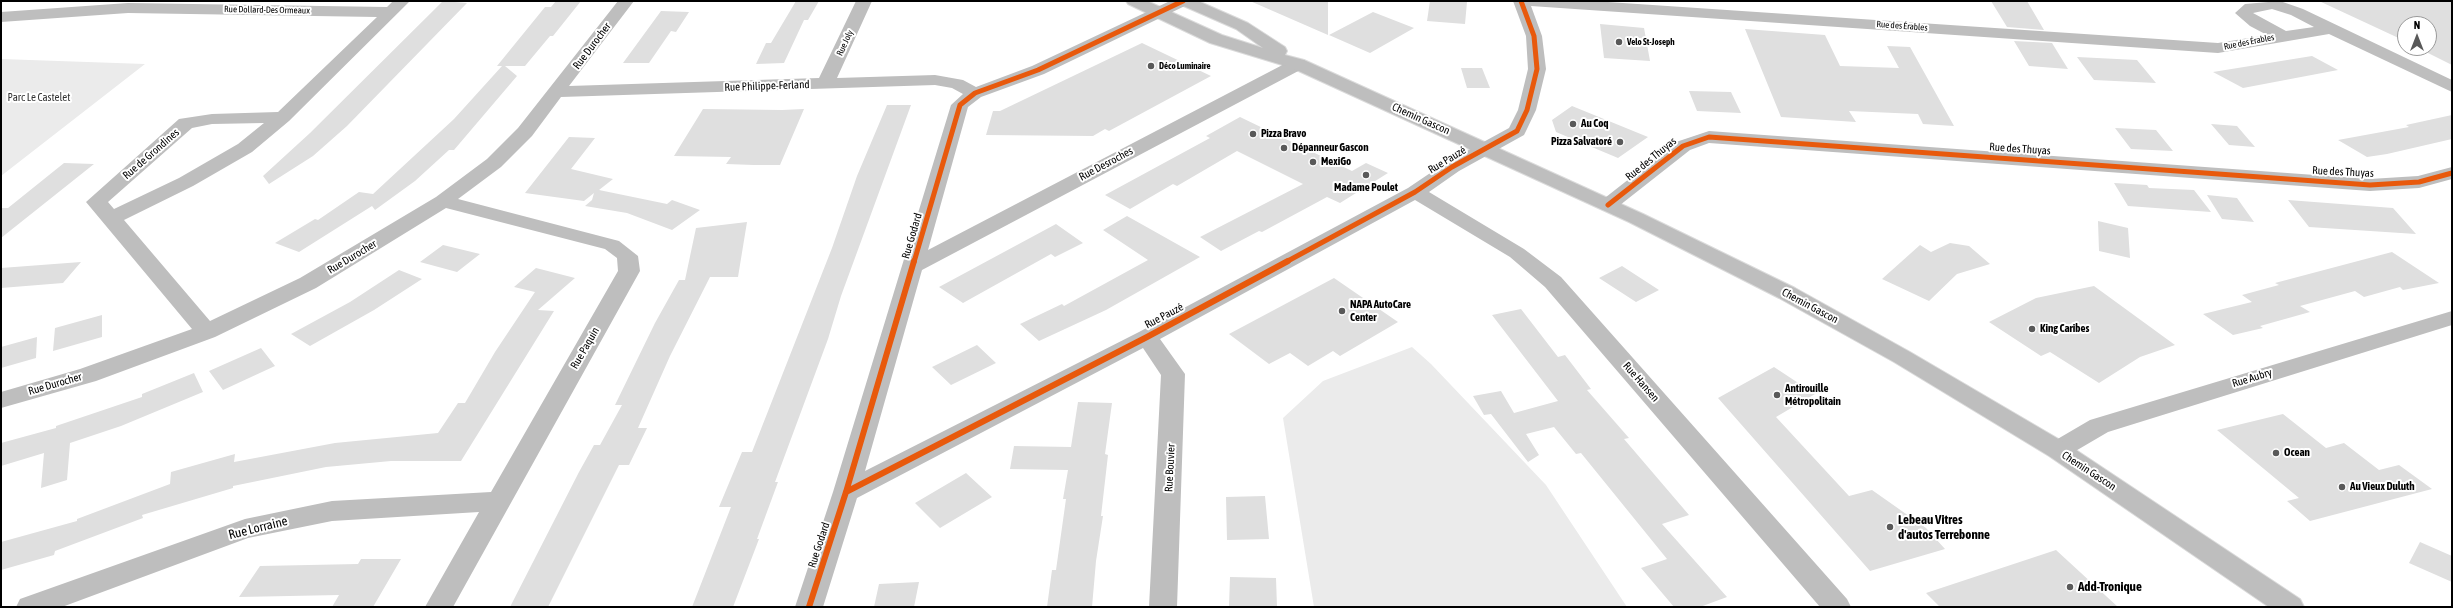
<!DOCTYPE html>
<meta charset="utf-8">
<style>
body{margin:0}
#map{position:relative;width:2453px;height:608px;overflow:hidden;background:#fff;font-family:"Asap Condensed",sans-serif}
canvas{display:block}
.frame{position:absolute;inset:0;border:2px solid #000;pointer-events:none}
.north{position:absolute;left:2397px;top:16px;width:40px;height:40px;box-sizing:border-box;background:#fff;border:1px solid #999;border-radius:50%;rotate:0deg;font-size:11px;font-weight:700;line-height:16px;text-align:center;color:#000}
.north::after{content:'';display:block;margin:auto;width:14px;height:18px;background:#595959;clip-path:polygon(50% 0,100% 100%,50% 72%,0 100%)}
</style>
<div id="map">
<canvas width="2453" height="608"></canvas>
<div class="frame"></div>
<div class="north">N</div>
</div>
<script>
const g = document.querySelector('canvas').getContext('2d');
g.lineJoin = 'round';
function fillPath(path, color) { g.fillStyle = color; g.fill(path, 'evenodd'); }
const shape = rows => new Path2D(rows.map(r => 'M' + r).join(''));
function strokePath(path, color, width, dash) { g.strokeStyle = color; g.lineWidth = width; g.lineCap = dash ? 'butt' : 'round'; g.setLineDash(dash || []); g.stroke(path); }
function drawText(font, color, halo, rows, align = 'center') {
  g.font = font + ' "Asap Condensed",sans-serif'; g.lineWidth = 4; g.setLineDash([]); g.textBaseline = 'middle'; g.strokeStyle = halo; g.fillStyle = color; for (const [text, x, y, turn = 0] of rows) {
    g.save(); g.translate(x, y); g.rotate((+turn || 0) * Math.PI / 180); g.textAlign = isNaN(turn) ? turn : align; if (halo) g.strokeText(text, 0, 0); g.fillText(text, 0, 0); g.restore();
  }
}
fillPath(shape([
 [1,59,145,64,1,176],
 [1412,347,1431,364,1546,485,1627,607,1314,607,1283,418,1323,381]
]), '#ebebeb');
fillPath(shape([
 [443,1,467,3,347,126,313,156,269,184,263,176,310,133],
 [556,1,581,1,553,36,550,36,525,66,505,66,517,76,454,150,449,150,415,181,375,210,372,206,299,252,275,243,315,219,318,220,359,192,373,194,454,119,502,66,497,66,545,7,551,7],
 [796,1,819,1,808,20,804,20,784,63,756,64,766,43,771,43],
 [1250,1,1328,1,1328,35],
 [1430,1,1467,2,1465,24,1427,21],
 [1991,1,2027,1,2044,30,2007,27],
 [2319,1,2452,1,2452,65,2418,48,2429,48,2429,24,2405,24,2405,41],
 [661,11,689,12,676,32,671,31,649,63,623,63],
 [1373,12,1414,28,1370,53,1329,35],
 [1600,24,1644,28,1650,61,1604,58],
 [1745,29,1825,35,1840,66,1899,68,1887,46,1910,47,1954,126,1923,124,1918,114,1849,111,1856,122,1781,117],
 [2014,41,2052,43,2068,69,2029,66],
 [1142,43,1211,76,1109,131,1105,129,1093,136,986,135,993,111,1000,111],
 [2312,56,2338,70,2243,88,2213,72],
 [2077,57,2137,60,2156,83,2094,80],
 [1461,68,1482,68,1490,88,1467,88],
 [1689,91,1731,92,1741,113,1697,111],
 [887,105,911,105,841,296,828,339,775,482,778,482,757,539,759,539,733,607,692,607,731,507,719,507,742,452,752,452,832,248,857,176],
 [1572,106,1648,137,1618,158,1556,132,1552,120],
 [703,109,782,110,804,109,780,165,754,165,726,164,731,157,674,156],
 [2452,115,2452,139,2387,154,2367,157,2338,140,2409,127,2406,125],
 [1240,117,1352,171,1366,163,1388,173,1340,203,1327,197,1262,232,1259,231,1221,251,1200,237,1303,184,1237,151,1177,186,1173,184,1130,209,1105,195,1210,138,1206,136],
 [2211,124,2237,126,2255,147,2229,145],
 [2115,128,2156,130,2173,151,2131,149],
 [569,137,595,138,571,169,613,179,599,190,667,204,672,200,700,210,672,230,627,213,585,206,592,200,594,193,584,201,525,193],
 [64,163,94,164,1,238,1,208,8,208],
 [2114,183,2147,185,2149,188,2194,190,2211,212,2128,206],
 [2207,195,2237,198,2254,222,2222,219],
 [2288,200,2393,208,2416,234,2309,227],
 [1127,216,1200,257,1106,310,1039,341,1020,324,1062,304,1064,306,1148,260,1103,230],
 [2098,221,2128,228,2130,258,2099,251],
 [747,222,738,277,710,277,670,356,638,428,647,428,629,465,619,465,548,607,510,607,579,472,594,445,600,445,622,405,615,405,655,323,679,280,685,280,696,228],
 [1056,224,1083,243,1055,257,1051,254,963,303,939,287],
 [1950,243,1969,246,1990,264,1957,274,1929,301,1882,279,1920,245,1931,252],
 [443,245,480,254,457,272,420,262],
 [2392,252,2439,283,2403,290,2400,287,2364,297,2355,291,2300,306,2310,312,2260,326,2263,328,2233,335,2203,314,2252,302,2242,295,2279,285,2275,283],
 [81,262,63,283,1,288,1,268],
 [1622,266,1659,290,1636,302,1599,278],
 [536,268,575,278,538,310,554,311,461,461,391,461,326,467,233,486,233,488,142,515,143,518,55,551,54,555,1,570,1,542,77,521,77,519,170,484,171,472,235,454,234,462,335,443,438,433,458,403,465,403,495,352,535,292,514,287],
 [399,270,422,279,374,310,310,346,291,334,350,302],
 [1334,278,1398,322,1340,356,1333,351,1308,366,1290,353,1269,364,1229,334],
 [2094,286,2175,345,2140,357,2099,383,2050,352,2041,356,1989,322,2036,298],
 [1521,309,1558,357,1565,355,1591,389,1587,390,1629,438,1624,439,1689,515,1662,524,1727,597,1700,607,1674,607,1641,568,1667,559,1581,453,1576,454,1554,427,1526,434,1539,455,1528,462,1491,414,1484,415,1473,396,1501,391,1514,413,1558,401,1492,315],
 [102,315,102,337,53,351,55,328],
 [37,337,36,358,1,368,1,347],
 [977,345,996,363,951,385,932,367],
 [261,348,275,366,223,390,209,371],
 [1774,367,1815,394,1776,417,1849,496,1872,490,1926,528,1945,549,1870,571,1718,398],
 [194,373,203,392,121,426,70,443,67,480,41,488,44,453,1,466,1,443,56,428,56,426,142,397,142,394],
 [1078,402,1112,403,1105,454,1108,455,1101,516,1103,516,1096,561,1092,607,1047,607,1052,570,1056,570,1066,499,1063,499,1068,470,1010,469,1014,446,1071,447],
 [2283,414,2326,448,2344,443,2379,470,2399,465,2432,489,2310,521,2287,501,2299,498,2217,430],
 [966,473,992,497,940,528,915,503],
 [1265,496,1269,539,1227,540,1226,497],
 [2420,542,2452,556,2452,582,2409,563],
 [2056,550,2118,607,1940,607,1926,593],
 [361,559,401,559,373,607,332,607,339,595,239,597,260,566,358,564],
 [1230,577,1276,578,1277,607,1229,607],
 [919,582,914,607,874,607,879,584]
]), '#dfdfdf');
const major = shape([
 [1126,1,1147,1,1222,35,1263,48,1236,29,1179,4,1177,1,1198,1,1248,23,1285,47,1287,51,1285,55,1304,60,1643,214,1795,288,1910,352,2067,444,2300,599,2304,607,2269,607,2049,456,1894,362,1779,298,1629,222,1292,68,1210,43,1128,4,1126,1]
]);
strokePath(major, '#dbdbdb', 2);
fillPath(shape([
 [393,1,410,1,289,121,252,152,193,186,124,220,210,321,300,278,436,197,487,159,518,128,618,1,634,1,569,86,819,78,856,1,872,1,837,78,935,75,963,80,976,87,1032,66,1170,1,1191,1,1189,4,1044,74,981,97,968,107,928,250,1292,60,1304,60,1307,64,1304,68,922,270,865,471,1139,332,1408,188,1445,163,1509,128,1518,110,1528,69,1526,36,1513,1,1593,1,2218,43,2267,35,2250,26,2235,13,2245,4,2280,1,2303,9,2452,80,2452,92,2329,34,2218,53,1531,6,1542,36,1546,69,1536,110,1526,131,1524,135,1459,171,1429,192,1524,249,1561,277,1847,599,1851,607,1820,607,1545,287,1510,257,1415,200,1160,339,1185,374,1177,607,1149,607,1161,375,1143,348,857,498,823,607,795,607,833,492,951,105,963,94,952,88,935,85,561,97,532,136,501,167,458,199,619,241,638,256,640,271,453,607,425,607,479,512,332,521,248,538,62,607,16,607,20,599,245,519,332,501,491,492,618,271,617,258,605,249,446,208,316,288,215,337,96,381,1,408,1,392,80,369,192,329,86,202,179,119,212,114,278,112,377,17,128,13,1,22,1,12,128,3,387,7,393,1],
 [2272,9,2291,15,2314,27,2286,31,2253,13,2272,9],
 [264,123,238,144,179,178,114,209,108,202,192,128,212,124,264,123],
 [1709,131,2370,179,2418,176,2452,167,2452,179,2419,188,2370,191,1709,143,1690,150,1615,209,1608,211,1601,209,1598,205,1601,201,1676,142,1709,131],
 [2452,311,2452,325,2108,432,2067,456,2058,459,2049,456,2046,450,2049,444,2090,420,2452,311]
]), '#bebebe');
fillPath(major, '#bebebe');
strokePath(shape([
 [1608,205,1683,146,1709,137,2370,185,2419,182,2452,173],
 [914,262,960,105,975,93,1038,70,1183,1],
 [1286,262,1415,192,1452,167,1517,131,1527,110,1537,69,1534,36,1521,1]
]), '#e8590c', 5);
strokePath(shape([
 [846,492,1147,337,1288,261],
 [809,607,846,492,914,261]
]), '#e8590c', 6);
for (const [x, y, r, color] of [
 [1619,42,4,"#595959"],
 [1151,66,4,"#595959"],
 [1573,124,4,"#595959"],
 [1253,134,4,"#595959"],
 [1620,142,4,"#595959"],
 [1284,148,4,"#595959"],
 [1313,162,4,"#595959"],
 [1366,175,4,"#595959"],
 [1342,311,4,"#595959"],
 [2032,329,4,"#595959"],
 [1777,395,4,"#595959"],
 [2276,453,4,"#595959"],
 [2342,487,4,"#595959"],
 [1890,527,4,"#595959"],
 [2070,587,4,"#595959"]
]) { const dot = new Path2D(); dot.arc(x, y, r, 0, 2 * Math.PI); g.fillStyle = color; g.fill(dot); strokePath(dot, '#fff', 1.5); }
drawText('9px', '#000', '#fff', [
 ["Rue Dollard-Des Ormeaux",267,10,1],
 ["Rue des Érables",1902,26,4],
 ["Rue des Érables",2249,42,-11],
 ["Rue Joly",845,43,-65]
]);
drawText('bold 9px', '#000', '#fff', [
 ["Velo St-Joseph",1627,42],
 ["Déco Luminaire",1159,66]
], 'left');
drawText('11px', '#000', '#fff', [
 ["Rue Durocher",592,46,-53],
 ["Rue Philippe-Ferland",767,86,-2],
 ["Chemin Gascon",1421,119,24],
 ["Rue des Thuyas",2020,149,4],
 ["Rue de Grondines",151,154,-41],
 ["Rue des Thuyas",1651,159,-39],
 ["Rue Pauzé",1447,160,-31],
 ["Rue Desroches",1106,164,-28],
 ["Rue des Thuyas",2343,172,3],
 ["Rue Godard",912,236,-74],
 ["Rue Durocher",352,257,-31],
 ["Chemin Gascon",1810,306,28],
 ["Rue Pauzé",1164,316,-28],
 ["Rue Paquin",585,348,-60],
 ["Rue Aubry",2252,378,-17],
 ["Rue Hansen",1641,382,49],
 ["Rue Durocher",55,384,-16],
 ["Rue Bouvier",1170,468,-87],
 ["Chemin Gascon",2089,471,33],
 ["Rue Godard",819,545,-72]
]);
drawText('11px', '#323232', '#fff', [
 ["Parc Le Castelet",39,98]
]);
drawText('bold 11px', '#000', '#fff', [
 ["Au Coq",1581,124],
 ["Pizza Bravo",1261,134],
 ["Pizza Salvatoré",1612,142,"right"],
 ["Dépanneur Gascon",1292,148],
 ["MexiGo",1321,162],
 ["Madame Poulet",1366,188,"center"],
 ["NAPA AutoCare",1350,305],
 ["Center",1350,318],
 ["King Caribes",2040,329],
 ["Antirouille",1785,389],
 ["Métropolitain",1785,402],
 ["Ocean",2284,453],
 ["Au Vieux Duluth",2350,487]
], 'left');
drawText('bold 13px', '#000', '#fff', [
 ["Lebeau Vitres",1898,520],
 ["d'autos Terrebonne",1898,535],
 ["Add-Tronique",2078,587]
], 'left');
drawText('13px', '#000', '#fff', [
 ["Rue Lorraine",258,528,-14]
]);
</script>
